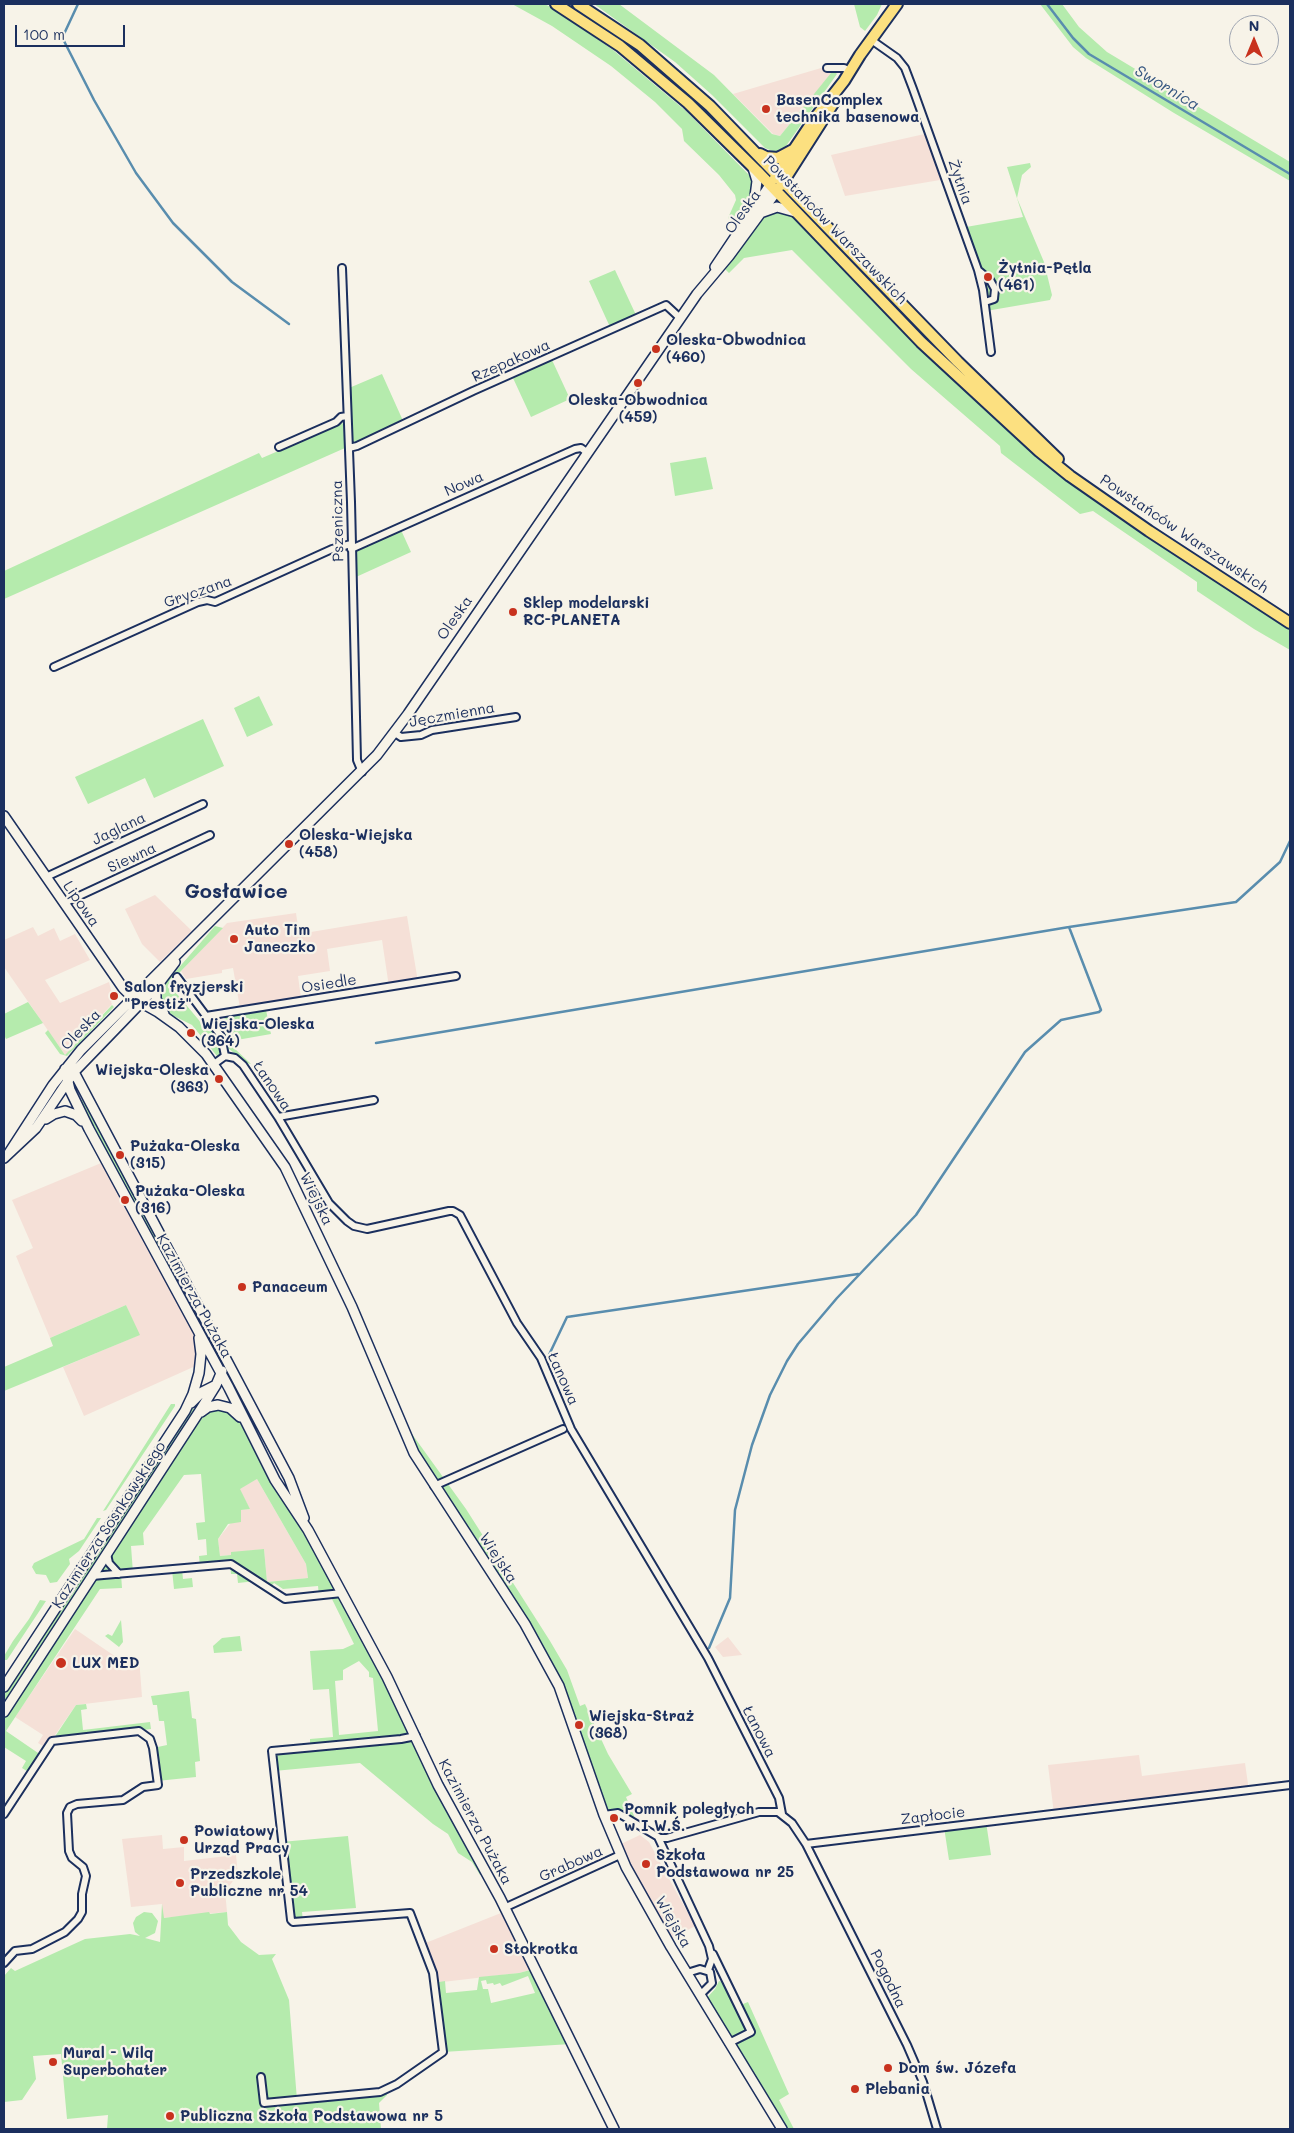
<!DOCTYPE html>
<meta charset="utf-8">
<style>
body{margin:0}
#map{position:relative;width:1294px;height:2133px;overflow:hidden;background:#f7f3e8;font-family:Mali,sans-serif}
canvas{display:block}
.frame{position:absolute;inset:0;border:5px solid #1b2f5e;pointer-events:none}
.north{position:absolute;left:1229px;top:15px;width:50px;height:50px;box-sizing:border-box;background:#f7f3e8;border:1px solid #9fa5b1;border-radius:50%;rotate:0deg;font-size:14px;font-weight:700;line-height:20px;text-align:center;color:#1b2f5e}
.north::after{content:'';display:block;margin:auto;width:18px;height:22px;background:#c8321e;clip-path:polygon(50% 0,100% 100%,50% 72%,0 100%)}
.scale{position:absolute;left:15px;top:25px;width:110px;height:22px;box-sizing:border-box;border:2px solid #1b2f5e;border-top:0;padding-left:6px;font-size:15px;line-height:18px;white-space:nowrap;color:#1b2f5e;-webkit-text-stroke:4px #f7f3e8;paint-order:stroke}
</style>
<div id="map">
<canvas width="1294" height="2133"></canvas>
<div class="frame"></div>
<div class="north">N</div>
<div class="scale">100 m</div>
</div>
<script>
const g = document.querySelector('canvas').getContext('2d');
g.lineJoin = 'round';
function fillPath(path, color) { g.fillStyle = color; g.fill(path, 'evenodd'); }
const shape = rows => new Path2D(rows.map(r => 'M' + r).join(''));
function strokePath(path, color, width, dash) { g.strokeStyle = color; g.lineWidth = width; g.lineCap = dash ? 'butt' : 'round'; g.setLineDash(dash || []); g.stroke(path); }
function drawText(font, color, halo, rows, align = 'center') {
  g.font = font + ' Mali,sans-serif'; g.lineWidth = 4.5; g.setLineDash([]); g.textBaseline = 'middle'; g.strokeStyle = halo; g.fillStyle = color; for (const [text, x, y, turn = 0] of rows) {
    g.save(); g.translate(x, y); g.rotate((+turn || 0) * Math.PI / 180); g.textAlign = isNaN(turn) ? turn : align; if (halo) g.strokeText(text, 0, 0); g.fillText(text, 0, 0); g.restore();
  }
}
fillPath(shape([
 [838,63,845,65,837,74,834,71,780,136,773,134,733,94],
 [929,133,946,179,845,196,831,155],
 [155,895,192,931,160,962,142,944,125,909],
 [296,913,299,934,407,916,418,982,389,987,382,940,327,949,330,971,298,976,301,998,240,1008,233,968,222,970,222,973,186,979,181,971,227,923],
 [33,927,38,936,54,928,60,941,75,934,90,960,45,980,60,1003,109,982,111,990,117,996,111,1002,112,1004,65,1055,4,967,4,940],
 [106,1161,198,1333,200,1364,84,1416,63,1367,139,1335,126,1305,50,1338,16,1256,33,1248,12,1200],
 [257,1479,306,1564,308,1578,267,1582,264,1549,231,1553,231,1555,220,1556,218,1539,241,1510,250,1509,239,1489],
 [75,1629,119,1659,139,1657,142,1697,76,1705,46,1748,38,1743,43,1735,15,1717],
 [728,1637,742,1655,723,1657,715,1647],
 [1139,1755,1142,1776,1245,1763,1249,1791,1054,1814,1048,1765],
 [162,1835,163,1849,184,1847,184,1861,236,1855,238,1875,225,1891,227,1912,163,1918,162,1904,131,1907,122,1839],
 [640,1835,649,1842,695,1926,673,1938,639,1882,621,1844],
 [506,1911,534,1969,519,1973,434,1983,423,1944]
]), '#f5e0d7');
fillPath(shape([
 [512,4,544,4,551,7,613,50,686,111,752,178,751,198,736,222,728,218,736,200,735,195,719,175,684,141,682,129,655,102,611,66,552,26],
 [594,4,619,4,714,75,772,134,780,136,831,73,834,71,837,74,786,146,775,152,765,148,712,95,675,62],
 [854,4,882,4,877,15,865,31,860,27],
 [1040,4,1062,4,1079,27,1107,52,1290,162,1290,181,1174,113,1086,58,1073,47],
 [1030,163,1031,167,1022,175,1017,198,1044,262,1052,295,1050,300,986,311,966,227,1023,217,1007,167],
 [768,209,795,212,1039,451,1290,623,1290,650,1254,629,1197,591,1197,582,1093,511,1080,514,1001,453,1000,446,911,369,792,250,744,258,729,273,724,268,767,213],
 [615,270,636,315,610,327,589,281],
 [552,360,570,399,531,417,513,378],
 [382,374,404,423,376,436,354,442,351,440,349,388],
 [343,423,345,448,4,599,4,571,259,453,262,458],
 [706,457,713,489,675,496,670,463],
 [401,530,411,552,356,577,356,551],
 [259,696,273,725,247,737,234,708],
 [203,719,224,766,154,798,145,778,88,804,75,777],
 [215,926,223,928,181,971,174,979,172,988,208,1031,214,1030,220,1042,221,1051,220,1056,217,1056,192,1025,170,1014,163,1003,160,996,162,987],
 [28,1002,43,1023,6,1039,4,1035,4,1014],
 [112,1005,114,1007,67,1056,60,1054,45,1033,48,1030,65,1055],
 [266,1010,271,1034,231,1041,234,1048,251,1064,246,1063,228,1048,223,1020,228,1016],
 [83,1099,117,1161,213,1345,209,1347,79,1101],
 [126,1305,140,1335,4,1391,4,1367,53,1346,50,1338],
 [171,1404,175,1404,175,1406,106,1510,103,1511],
 [208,1407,235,1412,308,1530,486,1873,480,1875,472,1862,458,1853,448,1834,433,1824,360,1763,274,1771,272,1751,310,1747,310,1739,333,1737,329,1689,313,1690,310,1651,343,1649,354,1644,330,1595,319,1596,318,1586,283,1589,274,1583,269,1589,256,1581,238,1583,237,1574,231,1574,230,1565,200,1567,199,1556,207,1555,206,1539,198,1540,197,1531,196,1523,205,1522,201,1474,184,1475,143,1533,144,1545,131,1546,133,1573,121,1574,122,1588,100,1589,6,1731,41,1755,30,1773,22,1768,26,1761,4,1747,4,1712,194,1420],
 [257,1479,306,1564,308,1578,267,1582,264,1549,231,1552,231,1555,220,1556,218,1539,228,1524,241,1522,241,1510,250,1509,240,1489],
 [359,1661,369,1672,369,1677,373,1678,378,1731,339,1735,335,1681,343,1680,343,1670],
 [192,1408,196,1410,4,1705,4,1694],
 [412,1434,466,1509,550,1641,567,1670,580,1706,585,1704,608,1754,632,1794,626,1797,635,1818,633,1822,625,1816,604,1815,559,1686,407,1436],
 [97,1518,101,1518,79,1551,69,1559,70,1564,57,1582,50,1583,46,1575,36,1574,32,1567,34,1563,84,1539],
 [182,1569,183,1579,192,1578,193,1587,174,1589,172,1570],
 [40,1600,46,1601,7,1660,4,1660,4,1656,13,1641,29,1619],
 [121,1620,123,1642,119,1647,105,1636,108,1634,112,1636],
 [240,1636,242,1651,214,1653,213,1646,222,1638],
 [189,1691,192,1718,196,1719,200,1761,195,1762,196,1777,157,1781,153,1748,167,1745,164,1721,159,1721,157,1705,153,1705,151,1696],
 [86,1704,87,1709,81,1710,83,1730,150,1722,151,1729,52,1741,76,1705],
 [986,1822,991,1855,949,1860,944,1827],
 [348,1836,356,1908,302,1912,303,1921,293,1922,281,1842],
 [162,1904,164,1918,209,1912,210,1914,227,1912,228,1925,241,1942,259,1955,276,1954,272,1959,289,2000,297,2100,387,2090,387,2095,379,2103,381,2129,107,2129,108,2115,67,2119,61,2054,33,2056,36,2079,22,2100,4,2102,4,1976,11,1968,15,1971,85,1939,130,1934,140,1936,135,1932,133,1923,136,1917,144,1912,152,1913,158,1921,155,1933,145,1938,160,1942],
 [534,1969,571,2044,443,2052,434,1983,445,1981,446,1993,477,1990,479,1977,519,1973],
 [528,1976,535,1993,491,2003,488,1989,483,1989,481,1981,486,1980,487,1984,493,1983,494,1985,500,1983,502,1986],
 [719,1981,724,1982,738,2006,748,2002,789,2094,779,2100,794,2129,782,2129,704,2001,715,1989]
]), '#b5ebad');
strokePath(shape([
 [78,4,64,34,63,39,94,100,136,173,173,223,232,282,289,324],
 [1047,4,1073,38,1089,54,1290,174],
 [376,1043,1069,927,1236,902,1280,862,1290,841],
 [548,1357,567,1317,858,1274],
 [709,1648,730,1598,735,1510,752,1445,770,1395,787,1361,798,1344,837,1298,916,1215,1025,1052,1061,1020,1099,1012,1101,1010,1069,927]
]), '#598dae', 2.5);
const street = shape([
 [870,39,897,58,905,68,913,89,978,270,983,290,991,352],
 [827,68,844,68,850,71],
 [342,268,351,502,357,760,362,772],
 [978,270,990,280,995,289,994,299,985,302],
 [279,447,336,422,341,417,347,416],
 [349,448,357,446,473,391,666,305,680,318],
 [351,549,575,449,581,448,588,453],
 [54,667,198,602,207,600,215,602,332,549,351,544],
 [395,733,401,737,421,735,432,730,516,717],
 [46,877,203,804],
 [64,903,210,835],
 [177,977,221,1036,225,1056,214,1064],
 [206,1016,456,976],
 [225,1056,235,1058,243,1065,278,1117,329,1203,347,1221,354,1226,367,1229,449,1211,453,1211,460,1215,517,1323,541,1358,571,1429,708,1658,779,1798,782,1814],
 [278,1117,374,1100],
 [434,1486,563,1429],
 [107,1554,109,1563,119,1574],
 [92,1576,231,1564,285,1599,342,1593],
 [4,1814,52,1741,139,1731,150,1739,153,1748,158,1785,143,1787,123,1800,77,1804,70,1807,67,1813,69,1851,72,1858,83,1867,86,1876,82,1894,82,1912,78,1919,65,1932,32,1949,15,1951,4,1963],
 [604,1815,618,1813,660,1838,667,1838,759,1812,778,1812,792,1823,806,1844,1290,1785],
 [658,1837,709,1946,712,1959,708,1970],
 [806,1844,907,2045,923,2082,937,2129],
 [504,1908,620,1855],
 [713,1954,751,2032,729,2043],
 [687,1973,700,1969,710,1972,712,1983,700,1995],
 [261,2077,264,2103,380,2092,397,2084,443,2052,433,1973,410,1913,293,1922,291,1920,272,1751,401,1739,416,1736]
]);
const secondary = shape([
 [753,168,757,181,754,204],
 [763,212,777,207,795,212],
 [715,267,770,185],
 [4,816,123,988,133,998,158,1012,179,1027,206,1054,285,1167,352,1307,414,1453,525,1624,559,1686,604,1815,626,1867,671,1947,782,2129],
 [156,987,156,999,164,1014],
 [65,1069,70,1090,89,1129,229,1388,275,1480,308,1530,387,1677,438,1785,500,1898,614,2129],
 [74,1072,289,1478,304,1518],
 [46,1119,54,1114,65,1111,76,1115,82,1121],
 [9,1153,53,1085,81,1050,377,755,408,714,697,294,729,256,776,192],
 [4,1158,36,1128,74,1072,156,987,175,962],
 [191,1403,202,1392,214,1386],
 [201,1412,208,1407,218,1405,230,1408,240,1417],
 [4,1687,185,1411,193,1394,199,1373,201,1354,199,1338],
 [4,1712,201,1409,216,1385,222,1371]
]);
const primary = shape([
 [556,4,620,46,688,103,757,171,921,342,1039,451,1070,476,1149,531,1290,623],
 [578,4,640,45,710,106,958,362,1058,459],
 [760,154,766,157,778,158,793,150],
 [775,178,815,118,844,81,860,55,897,4],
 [781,185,834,102]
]);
strokePath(street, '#1b2f5e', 10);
strokePath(secondary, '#1b2f5e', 12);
strokePath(primary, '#1b2f5e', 14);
strokePath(street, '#f7f3e8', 6);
strokePath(secondary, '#f7f3e8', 9);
strokePath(primary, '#fce080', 10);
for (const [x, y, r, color] of [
 [766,109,5,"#c8321e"],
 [988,277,5,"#c8321e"],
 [656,349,5,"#c8321e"],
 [638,383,5,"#c8321e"],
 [513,612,5,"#c8321e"],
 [289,844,5,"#c8321e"],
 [234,939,5,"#c8321e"],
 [114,996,5,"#c8321e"],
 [191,1033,5,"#c8321e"],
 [219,1079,5,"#c8321e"],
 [120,1155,5,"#c8321e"],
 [125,1200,5,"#c8321e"],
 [242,1287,5,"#c8321e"],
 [61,1663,6,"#c8321e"],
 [579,1725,5,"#c8321e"],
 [614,1818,5,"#c8321e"],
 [184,1840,5,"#c8321e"],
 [646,1864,5,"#c8321e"],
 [180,1883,5,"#c8321e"],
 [494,1949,5,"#c8321e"],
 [53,2062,5,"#c8321e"],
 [888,2068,5,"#c8321e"],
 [855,2089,5,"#c8321e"],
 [170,2116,5,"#c8321e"]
]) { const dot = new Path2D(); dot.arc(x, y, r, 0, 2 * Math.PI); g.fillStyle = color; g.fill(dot); strokePath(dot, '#f7f3e8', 2); }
drawText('bold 15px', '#1b2f5e', '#f7f3e8', [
 ["BasenComplex",776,100],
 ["technika basenowa",776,117],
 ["Żytnia-Pętla",998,268],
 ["(461)",998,285],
 ["Oleska-Obwodnica",666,340],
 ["(460)",666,357],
 ["Oleska-Obwodnica",638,400,"center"],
 ["(459)",638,417,"center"],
 ["Sklep modelarski",523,603],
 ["RC-PLANETA",523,620],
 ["Oleska-Wiejska",299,835],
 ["(458)",299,852],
 ["Auto Tim",244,930],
 ["Janeczko",244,947],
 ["Salon fryzjerski",124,987],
 ["\"Prestiż\"",124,1004],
 ["Wiejska-Oleska",201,1024],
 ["(364)",201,1041],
 ["Wiejska-Oleska",209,1070,"right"],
 ["(363)",209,1087,"right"],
 ["Pużaka-Oleska",130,1146],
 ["(315)",130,1163],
 ["Pużaka-Oleska",135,1191],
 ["(316)",135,1208],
 ["Panaceum",252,1287],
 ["LUX MED",72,1663],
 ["Wiejska-Straż",589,1716],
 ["(368)",589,1733],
 ["Pomnik poległych",624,1809],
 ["w I W.Ś.",624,1826],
 ["Powiatowy",194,1831],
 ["Urząd Pracy",194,1848],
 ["Szkoła",656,1855],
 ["Podstawowa nr 25",656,1872],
 ["Przedszkole",190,1874],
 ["Publiczne nr 54",190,1891],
 ["Stokrotka",504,1949],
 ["Mural - Wilq",63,2053],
 ["Superbohater",63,2070],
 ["Dom św. Józefa",898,2068],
 ["Plebania",865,2089],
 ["Publiczna Szkoła Podstawowa nr 5",180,2116]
], 'left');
drawText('15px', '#1b2f5e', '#f7f3e8', [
 ["Żytnia",960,182,71],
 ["Oleska",743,212,-54],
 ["Powstańców Warszawskich",835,230,46],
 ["Rzepakowa",511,361,-24],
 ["Nowa",464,484,-24],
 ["Pszeniczna",338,521,-91],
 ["Powstańców Warszawskich",1184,534,34],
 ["Gryczana",198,592,-19],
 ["Oleska",455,618,-55],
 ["Jęczmienna",452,715,-10],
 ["Jaglana",119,829,-25],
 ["Siewna",132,858,-25],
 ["Lipowa",81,904,55],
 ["Osiedle",329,984,-9],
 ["Oleska",81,1030,-46],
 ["Łanowa",272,1086,56],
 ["Wiejska",316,1199,64],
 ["Kazimierza Pużaka",194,1296,61],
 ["Łanowa",563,1379,66],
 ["Kazimierza Sosnkowskiego",109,1525,-57],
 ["Wiejska",498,1558,57],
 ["Łanowa",759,1732,63],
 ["Zapłocie",933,1816,-7],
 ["Kazimierza Pużaka",475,1822,62],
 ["Grabowa",571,1864,-24],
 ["Wiejska",673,1922,60],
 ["Pogodna",888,1979,64]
]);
drawText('italic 16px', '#355680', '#f7f3e8', [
 ["Swornica",1167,88,31]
]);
drawText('bold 20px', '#1b2f5e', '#f7f3e8', [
 ["Gosławice",236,892]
]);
</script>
